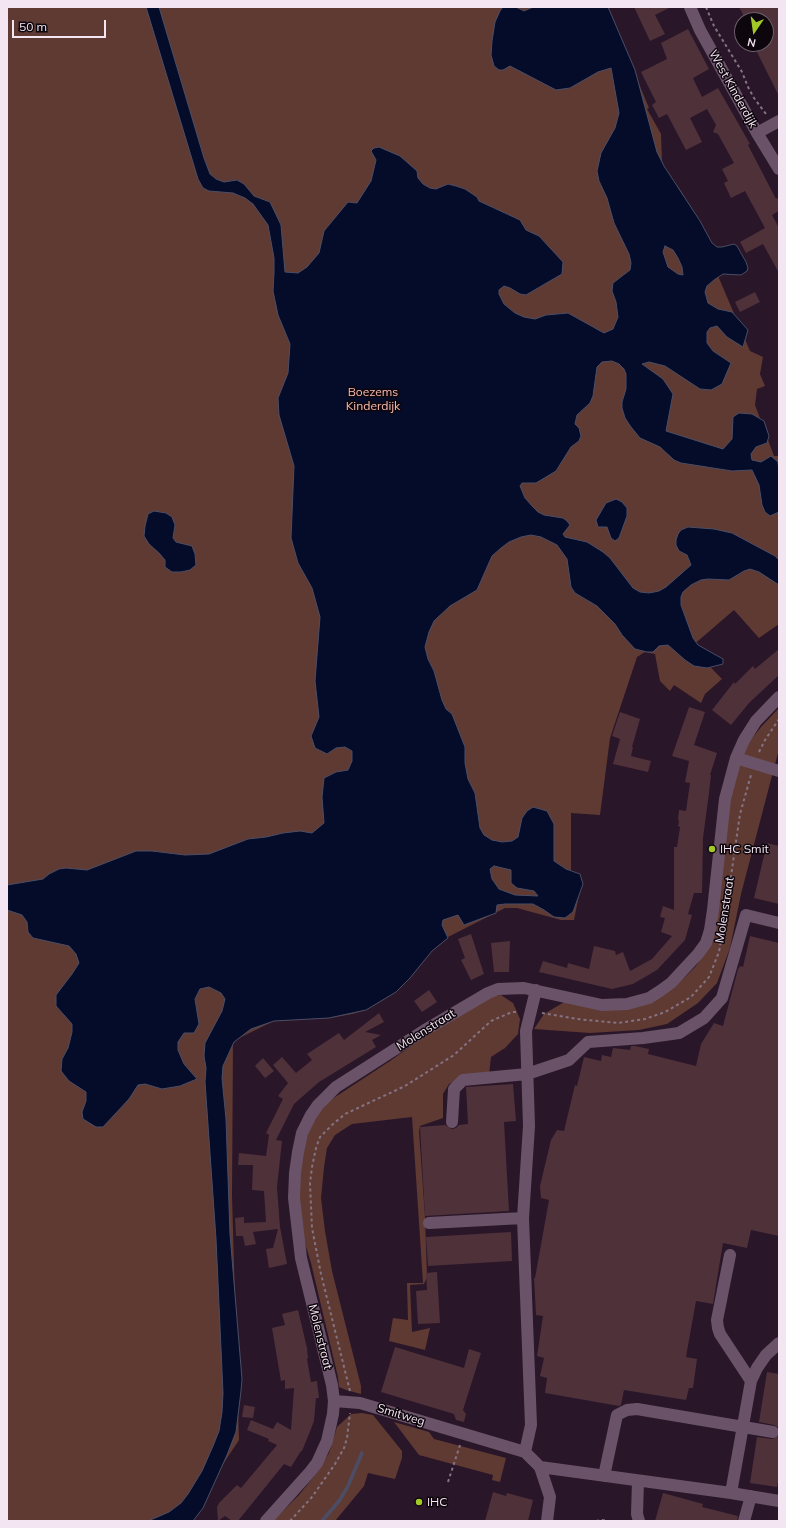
<!DOCTYPE html>
<style>
body{margin:0}
#map{position:relative;width:786px;height:1528px;overflow:hidden;background:#2a1629;font-family:Mulish,sans-serif}
canvas{display:block}
.frame{position:absolute;inset:0;border:8px solid #f3e5f2;pointer-events:none}
.north{position:absolute;left:734px;top:12px;width:40px;height:40px;box-sizing:border-box;background:#0e060d;border:1px solid #6a5f69;border-radius:50%;rotate:193deg;font-size:11px;font-weight:700;line-height:16px;text-align:center;color:#f3e5f2}
.north::after{content:'';display:block;margin:auto;width:14px;height:18px;background:#a2c928;clip-path:polygon(50% 0,100% 100%,50% 72%,0 100%)}
.scale{position:absolute;left:12px;top:20px;width:94px;height:18px;box-sizing:border-box;border:2px solid #f3e5f2;border-top:0;padding-left:5px;font-size:12px;line-height:14px;white-space:nowrap;color:#f3e5f2;-webkit-text-stroke:3px #0e060d;paint-order:stroke}
</style>
<div id="map">
<canvas width="786" height="1528"></canvas>
<div class="frame"></div>
<div class="north">N</div>
<div class="scale">50 m</div>
</div>
<script>
const g = document.querySelector('canvas').getContext('2d');
g.lineJoin = 'round';
function fillPath(path, color) { g.fillStyle = color; g.fill(path, 'evenodd'); }
const shape = rows => new Path2D(rows.map(r => 'M' + r).join(''));
function strokePath(path, color, width, dash) { g.strokeStyle = color; g.lineWidth = width; g.lineCap = dash ? 'butt' : 'round'; g.setLineDash(dash || []); g.stroke(path); }
function drawText(font, color, halo, rows, align = 'center') {
  g.font = font + ' Mulish,sans-serif'; g.lineWidth = 3; g.setLineDash([]); g.textBaseline = 'middle'; g.strokeStyle = halo; g.fillStyle = color; for (const [text, x, y, turn = 0] of rows) {
    g.save(); g.translate(x, y); g.rotate((+turn || 0) * Math.PI / 180); g.textAlign = isNaN(turn) ? turn : align; if (halo) g.strokeText(text, 0, 0); g.fillText(text, 0, 0); g.restore();
  }
}
fillPath(shape([
 [7,7,607,7,649,108,647,109,661,134,662,162,665,174,679,188,684,196,750,351,763,357,760,374,765,386,757,389,755,405,774,456,778,456,779,461,779,624,759,638,734,610,691,647,722,679,705,694,701,703,674,685,670,691,660,681,655,654,645,652,637,657,610,738,600,815,571,813,571,883,581,885,574,920,561,920,517,908,505,908,448,937,448,938,432,951,410,978,396,992,366,1010,352,1014,330,1018,274,1021,233,1041,232,1195,239,1440,186,1520,183,1521,7,1521],
 [779,708,779,749,741,894,730,948,717,983,698,1003,667,1024,639,1030,590,1033,534,1029,544,1014,566,1001,591,1007,663,993,685,977,696,966,707,949,731,794,745,747,761,727],
 [501,995,513,1003,520,1019,518,1034,505,1048,491,1057,489,1075,462,1078,449,1084,443,1094,443,1118,420,1126,419,1131,425,1217,427,1277,424,1284,410,1285,412,1332,430,1328,425,1350,389,1341,393,1318,408,1320,407,1283,423,1283,412,1117,352,1124,335,1135,327,1148,324,1167,321,1198,325,1231,332,1271,361,1386,361,1394,346,1390,339,1387,338,1377,311,1263,299,1224,296,1192,304,1134,326,1103,390,1061,455,1015,490,996],
 [362,1413,373,1415,402,1451,402,1458,395,1479,368,1473,364,1486,335,1521,273,1521,299,1495,316,1474,329,1453,337,1427,351,1414],
 [394,1422,429,1432,434,1439,506,1458,500,1482,492,1480,493,1475,419,1455]
]), '#5f3a33');
const water = shape([
 [146,7,159,7,204,158,210,174,216,179,224,182,237,180,244,184,254,196,270,202,281,225,285,272,298,273,307,267,319,253,324,231,348,202,357,203,371,181,376,160,371,151,374,148,379,147,400,156,417,171,418,178,423,184,430,188,436,189,448,184,456,186,465,189,477,197,479,201,520,220,526,230,539,236,563,262,562,274,526,295,520,294,510,288,504,286,499,290,499,294,504,304,515,313,524,317,535,319,546,315,568,313,604,333,613,329,618,317,616,302,612,291,613,283,630,270,631,263,629,254,614,223,607,198,599,181,597,171,601,153,615,128,619,113,611,68,598,72,570,88,556,90,510,66,503,70,499,70,494,66,491,55,492,41,495,22,500,11,503,7,516,7,524,11,533,7,608,7,635,70,657,152,664,166,700,221,712,243,717,247,722,247,734,244,737,246,746,262,748,268,747,271,741,275,723,274,714,280,707,286,705,292,708,303,718,309,732,312,748,330,743,347,727,337,717,326,710,328,707,332,707,343,713,351,731,363,722,384,711,390,700,389,665,366,649,362,642,364,663,379,673,394,666,431,723,449,732,439,733,417,739,413,752,414,764,421,769,436,767,443,756,447,751,454,752,460,761,462,771,456,778,462,779,471,779,512,770,516,765,512,762,505,759,485,752,470,732,471,681,463,674,460,660,447,640,438,631,427,625,418,622,408,622,402,626,389,626,374,624,369,619,364,612,361,602,362,597,367,593,396,590,403,577,415,575,424,579,428,581,436,579,441,571,447,556,471,536,483,522,483,520,486,525,498,533,507,538,512,544,515,563,518,567,521,570,525,563,534,565,537,587,542,603,552,610,558,633,588,640,592,649,593,659,591,666,587,691,565,687,555,679,551,676,545,676,540,678,534,681,530,688,527,714,529,732,533,775,556,779,560,779,585,759,572,750,569,744,571,729,580,708,579,701,580,691,585,683,592,681,597,681,605,693,638,698,645,723,659,723,664,707,668,694,666,685,660,668,645,659,646,653,652,647,652,635,649,622,635,615,624,597,606,575,593,571,587,567,559,557,545,541,537,531,535,521,537,509,542,501,548,492,556,477,590,450,606,434,621,429,632,425,647,428,659,434,671,442,700,446,709,452,714,465,747,465,763,468,779,475,793,480,828,484,835,492,840,502,842,512,841,518,837,522,818,527,811,533,807,547,811,554,824,554,861,566,869,580,874,583,884,573,912,565,918,554,917,544,910,533,904,505,904,497,905,496,913,464,925,458,915,443,920,442,925,448,938,432,951,410,978,396,992,366,1010,329,1018,274,1021,251,1029,234,1042,223,1066,222,1078,226,1119,230,1234,242,1379,241,1391,236,1432,227,1455,203,1508,193,1521,148,1521,169,1512,181,1503,188,1494,202,1471,213,1446,219,1431,222,1412,223,1393,216,1239,205,1082,206,1068,204,1056,205,1043,222,1011,225,999,221,993,209,987,200,989,195,999,199,1024,194,1033,184,1033,178,1042,178,1050,184,1064,197,1079,180,1086,162,1089,145,1084,138,1085,129,1099,103,1127,96,1127,83,1119,82,1112,86,1101,86,1092,69,1081,61,1071,62,1059,68,1048,72,1032,72,1024,56,1006,56,995,72,974,79,963,76,954,69,946,33,938,28,932,27,922,22,915,7,910,7,885,43,879,49,874,59,869,66,868,87,870,136,851,152,851,185,855,209,854,248,839,266,837,283,833,300,831,312,833,324,823,322,797,324,778,336,772,348,770,352,761,352,751,345,747,336,748,327,754,315,748,311,736,319,717,315,681,320,617,312,588,298,563,291,538,294,466,279,415,278,398,288,373,290,344,278,315,273,291,274,273,274,258,268,225,253,204,245,198,233,193,209,191,203,188,198,179,146,7],
 [665,246,673,250,678,258,682,267,683,275,678,274,668,267,663,252,665,246],
 [494,866,511,870,511,883,517,888,534,891,538,896,515,895,499,889,492,879,490,869,494,866],
 [616,499,622,502,627,508,627,516,619,538,615,541,611,538,607,527,598,527,596,520,606,503,616,499],
 [154,511,166,513,172,517,175,525,173,538,176,542,192,546,195,554,196,565,190,570,181,572,172,572,165,567,165,560,159,553,149,544,144,536,145,526,148,514,154,511]
]);
fillPath(water, '#040c29');
strokePath(water, '#4c4d65', 1);
strokePath(shape([
 [322,1521,339,1501,348,1486,362,1453]
]), '#4c4d65', 3.5);
fillPath(shape([
 [634,7,671,7,655,15,665,34,650,41],
 [739,7,779,7,779,96,753,44,766,44,766,20,746,20],
 [688,29,709,69,693,78,702,97,718,88,750,144,748,145,776,199,779,197,779,211,772,215,779,228,779,273,763,244,746,253,740,242,765,228,745,191,731,198,724,183,728,181,722,169,734,163,718,134,713,132,716,125,707,109,690,118,702,142,686,150,667,114,659,118,652,105,656,102,641,72,667,59,661,43],
 [755,292,760,302,740,312,735,302],
 [779,649,779,675,749,703,731,725,712,710,734,682,735,684,753,666,755,669],
 [689,707,705,712,694,745,717,753,710,775,711,775,709,793,703,838,702,893,694,893,688,914,692,915,685,940,657,970,633,984,612,989,539,972,543,961,567,968,568,963,589,969,594,946,615,951,616,955,623,952,630,971,652,959,672,936,661,932,665,918,660,917,663,906,674,910,674,847,677,847,680,827,678,826,679,821,678,819,679,810,686,811,690,783,685,782,689,761,672,756],
 [620,712,640,719,632,747,633,747,631,756,651,761,648,772,613,764,620,739,612,736],
 [767,843,779,846,779,904,754,898],
 [471,934,484,974,471,980,461,960,465,958,458,939],
 [750,936,779,943,779,1236,751,1230,747,1248,723,1243,713,1304,696,1301,686,1357,697,1359,693,1388,689,1388,686,1400,624,1390,621,1405,619,1406,545,1393,547,1378,540,1376,544,1358,537,1356,543,1316,536,1315,534,1278,535,1278,549,1200,541,1198,540,1186,551,1140,557,1130,564,1131,575,1085,577,1086,584,1057,601,1061,602,1055,611,1057,613,1048,630,1050,631,1046,635,1046,649,1049,648,1054,696,1066,701,1044,714,1023,723,1026,738,969,740,966,743,967],
 [510,941,509,972,494,972,491,943],
 [429,990,437,1002,422,1012,414,1001],
 [379,1013,384,1022,365,1032,381,1035,372,1040,376,1047,319,1082,294,1104,276,1140,282,1141,277,1187,280,1227,287,1264,269,1268,266,1249,273,1248,278,1229,253,1232,256,1244,245,1246,243,1236,236,1236,235,1218,244,1217,244,1223,266,1222,264,1191,252,1190,253,1165,238,1165,239,1153,266,1156,269,1135,266,1133,283,1099,278,1096,288,1083,273,1065,282,1057,296,1073,312,1060,307,1054,339,1033,344,1040],
 [263,1058,274,1071,265,1078,255,1066],
 [513,1084,516,1121,504,1122,509,1211,425,1216,420,1127,445,1125,452,1129,456,1128,459,1125,468,1124,466,1087],
 [511,1232,512,1261,428,1266,426,1237],
 [437,1272,440,1323,418,1324,416,1291,427,1290,426,1273],
 [298,1310,307,1348,308,1358,307,1359,311,1382,317,1381,319,1398,316,1398,314,1421,311,1429,302,1451,301,1451,291,1467,284,1464,238,1521,232,1521,225,1516,218,1521,217,1507,219,1503,237,1485,241,1488,277,1445,268,1441,269,1439,247,1430,251,1420,273,1429,277,1422,291,1430,294,1388,285,1389,285,1380,281,1381,272,1328,285,1325,282,1314],
 [395,1347,464,1368,469,1349,481,1353,463,1410,466,1414,464,1422,456,1420,454,1414,381,1392],
 [767,1372,779,1374,779,1428,774,1425,759,1422],
 [244,1405,255,1407,253,1418,242,1417],
 [779,1436,779,1476,777,1487,750,1483,757,1437,772,1439],
 [493,1492,506,1496,507,1493,533,1500,528,1521,485,1521],
 [663,1493,703,1504,702,1507,738,1516,737,1521,655,1521]
]), '#4f313a');
strokePath(shape([
 [706,7,714,26,742,72,748,87,754,98,766,114],
 [759,752,765,740,779,719],
 [729,890,740,814,751,775],
 [542,1013,577,1019,618,1023,645,1019,665,1012,691,997,709,977,719,952,721,940],
 [350,1391,321,1274,312,1228,310,1183,312,1167,316,1148,320,1137,332,1125,345,1114,405,1086,454,1055,491,1021,512,1012,519,1012],
 [448,1482,460,1445],
 [290,1521,312,1497,335,1464,344,1448,347,1438,350,1413],
 [596,1521,602,1520,608,1521]
]), '#847383', 2, [3, 3]);
strokePath(shape([
 [690,7,700,30,757,133,779,169],
 [757,133,779,121],
 [736,758,779,771],
 [536,990,526,1031,529,1126,523,1218,531,1425,525,1452,540,1467,550,1497,547,1521],
 [452,1122,454,1089,463,1080,527,1074,569,1060,588,1042,643,1038,679,1033,704,1018,722,998,746,915,779,923],
 [429,1223,523,1218],
 [730,1255,717,1320,718,1328,720,1334,751,1381,731,1493],
 [751,1381,757,1368,766,1355,779,1343],
 [334,1401,360,1403,525,1452],
 [540,1467,731,1493,779,1501],
 [604,1476,617,1415,627,1410,637,1409,773,1432],
 [638,1481,637,1514,639,1521],
 [266,1521,310,1472,317,1463,327,1441,333,1414,334,1401,332,1385,301,1258,294,1198,295,1173,298,1152,302,1133,311,1115,318,1105,336,1087,425,1030,488,993,498,989,524,988,602,1005,627,1004,649,998,660,991,671,983,698,954,706,943,710,930,713,910,725,799,736,758,744,740,756,721,779,697],
 [744,1521,751,1496]
]), '#6a5368', 12);
for (const [x, y, r, color] of [
 [712,849,4,"#a2c928"],
 [419,1502,4,"#a2c928"]
]) { const dot = new Path2D(); dot.arc(x, y, r, 0, 2 * Math.PI); g.fillStyle = color; g.fill(dot); strokePath(dot, '#0e060d', 1.5); }
drawText('12px', '#f3e5f2', '#0e060d', [
 ["West Kinderdijk",733,89,61],
 ["Molenstraat",725,910,-81],
 ["Molenstraat",426,1030,-32],
 ["Molenstraat",320,1337,76],
 ["Smitweg",401,1415,17]
]);
drawText('12px', '#f8bbb0', '#0e060d', [
 ["Boezems",373,392],
 ["Kinderdijk",373,406]
]);
drawText('12px', '#f3e5f2', '#0e060d', [
 ["IHC Smit",720,849],
 ["IHC",427,1502]
], 'left');
</script>
